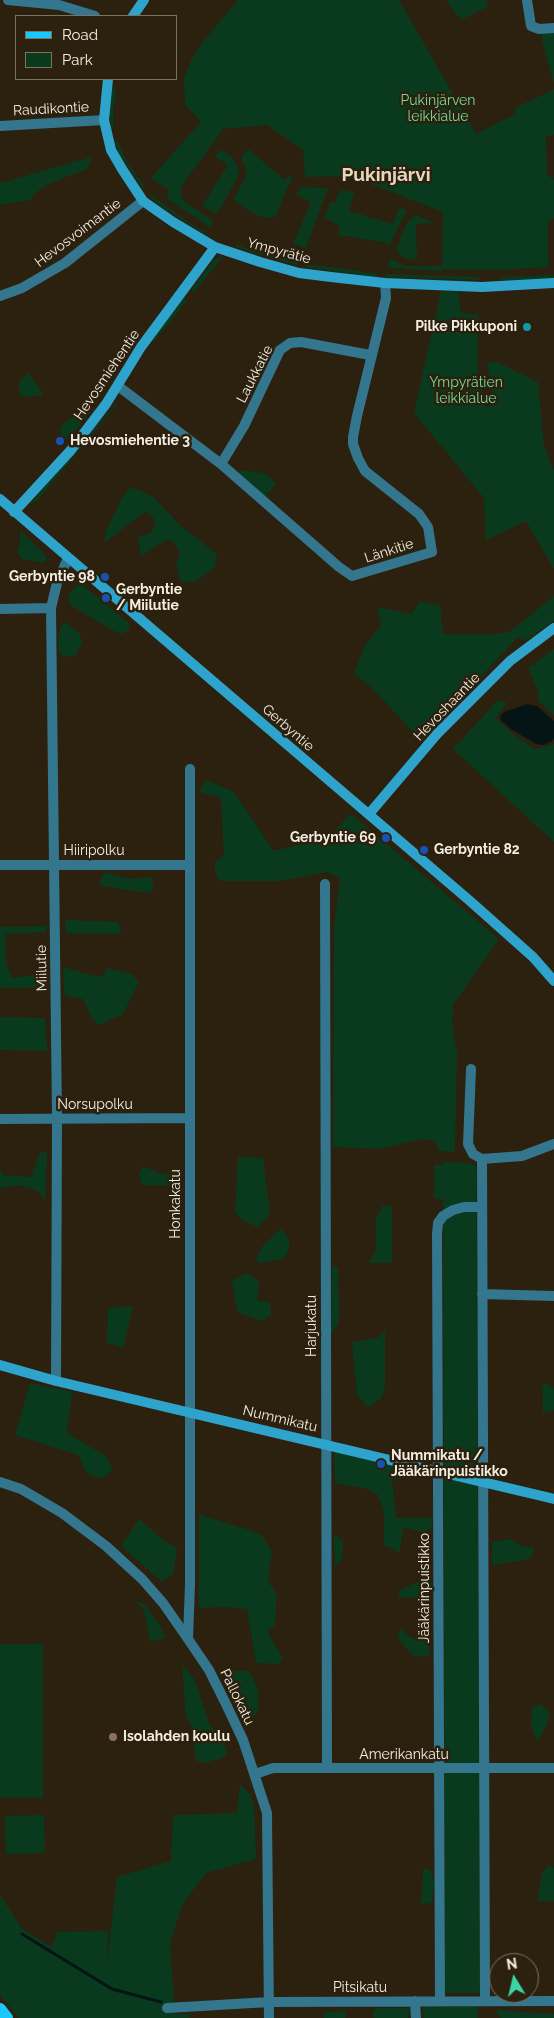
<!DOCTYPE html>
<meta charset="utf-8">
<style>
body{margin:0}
#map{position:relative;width:554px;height:2018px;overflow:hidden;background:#2b210e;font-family:Raleway,sans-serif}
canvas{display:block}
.legend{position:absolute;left:15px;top:15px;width:162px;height:65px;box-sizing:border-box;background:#2b210e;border:1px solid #7b7362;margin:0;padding:6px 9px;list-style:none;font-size:15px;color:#f4ede1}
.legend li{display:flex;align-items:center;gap:10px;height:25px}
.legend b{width:25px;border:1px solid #7b7362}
.north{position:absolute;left:489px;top:1953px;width:50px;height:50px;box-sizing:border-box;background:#2b210e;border:1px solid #7b7362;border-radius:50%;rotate:351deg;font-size:14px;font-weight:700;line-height:20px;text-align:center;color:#f4ede1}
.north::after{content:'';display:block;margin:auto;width:18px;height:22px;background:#3ad4a5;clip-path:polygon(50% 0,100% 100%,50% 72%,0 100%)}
</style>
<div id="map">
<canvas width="554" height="2018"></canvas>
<ul class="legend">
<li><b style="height:6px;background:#19c9fc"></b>Road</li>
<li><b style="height:14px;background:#0a3a1e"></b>Park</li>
</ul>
<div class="north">N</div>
</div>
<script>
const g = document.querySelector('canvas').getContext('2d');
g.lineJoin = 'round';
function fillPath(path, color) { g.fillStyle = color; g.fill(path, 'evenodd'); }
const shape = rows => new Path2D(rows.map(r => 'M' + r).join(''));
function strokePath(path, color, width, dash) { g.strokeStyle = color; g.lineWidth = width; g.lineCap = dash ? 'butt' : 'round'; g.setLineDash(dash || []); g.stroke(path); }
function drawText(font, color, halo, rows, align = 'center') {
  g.font = font + ' Raleway,sans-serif'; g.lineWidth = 5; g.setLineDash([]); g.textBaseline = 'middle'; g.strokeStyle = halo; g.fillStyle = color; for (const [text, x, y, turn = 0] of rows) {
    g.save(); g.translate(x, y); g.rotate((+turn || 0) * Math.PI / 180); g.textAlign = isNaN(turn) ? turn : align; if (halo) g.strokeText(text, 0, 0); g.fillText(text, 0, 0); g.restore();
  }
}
fillPath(shape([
 [238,0,399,0,476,134,515,114,515,108,554,89,554,135,546,136,547,174,554,180,554,219,548,220,548,267,496,270,442,269,442,271,388,268,390,258,405,266,442,266,443,212,350,176,305,177,303,150,267,125,223,129,181,187,182,197,185,202,212,220,213,223,211,228,166,198,170,191,151,178,201,122,185,104,184,78,192,59,202,43],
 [446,0,485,0,489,6,461,20],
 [554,31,554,84,540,32],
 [112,88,115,88,116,91,113,112,114,127,112,129,109,111],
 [114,140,118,142,128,163,145,186,144,190,119,153],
 [248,149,285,180,290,174,292,178,275,217,267,218,257,216,233,200,246,176,246,171,241,157],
 [219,151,224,151,234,159,239,171,237,179,217,214,202,206,228,165,215,156],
 [92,157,87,169,48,184,34,194,30,200,0,205,0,183],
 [301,187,328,188,306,248,293,244,311,202,296,195],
 [340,190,354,192,349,211,393,224,399,208,404,209,406,212,388,248,388,243,338,235,340,226,325,218,330,202,335,203],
 [152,195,193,225,205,231,206,235,159,205,150,197],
 [416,215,434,223,416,224,417,262,416,260,406,259,396,251,406,224],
 [270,242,302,255,303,255,301,257,268,249],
 [237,245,276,257,299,262,297,265,275,259,235,247],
 [219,257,223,257,194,292,191,290,214,260],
 [306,264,374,273,377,273,378,277,310,268,306,267],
 [387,274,479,277,479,280,384,277],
 [554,275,554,279,499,280,501,277],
 [441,291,458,292,461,313,478,315,478,375,486,407,496,405,491,387,487,362,497,362,538,382,544,445,554,471,554,569,526,521,486,540,484,498,414,413],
 [185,296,186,302,155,340,152,341,152,339],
 [27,372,41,390,43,395,27,397,20,396,19,383],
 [119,400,119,402,37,501,30,504],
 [81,414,87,417,66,440,61,437,60,431,62,425,74,416],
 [244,470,267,474,276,484,265,497,236,472],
 [129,488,137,489,153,497,182,527,217,554,215,567,195,582,180,581,176,565,180,554,173,541,166,540,141,556,138,538,150,533,155,526,153,517,145,512,104,543,106,531,121,500],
 [20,530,46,556,47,561,42,563,23,559,17,552,20,543],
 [78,585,82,585,128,622,130,627,127,631,122,634,112,630,70,605,68,600,70,593],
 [554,596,554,621,524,641,518,637,421,741,372,688,354,674,364,647,381,625,378,607,411,614,420,602,440,605,443,634,498,634,509,632],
 [65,622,80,634,82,643,75,656,63,657,59,652,58,643,60,629],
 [554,649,554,715,537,700,538,691,528,668],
 [498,700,507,703,496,718,513,734,535,749,554,744,554,842,453,749],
 [206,780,234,792,273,850,283,849,329,836,351,814,499,939,453,1005,452,1024,457,1053,455,1152,439,1151,434,1141,421,1139,379,1149,333,1147,334,930,340,878,327,872,279,881,220,881,215,872,215,862,224,855,221,798,199,792],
 [106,872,128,879,151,877,154,889,148,893,101,886,99,881],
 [65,920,117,922,122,931,118,934,66,933],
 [48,926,45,932,5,934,6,964,12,978,34,975,40,964,47,966,47,988,0,988,0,927],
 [63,967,86,974,102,977,107,968,131,974,139,982,123,1014,99,1025,92,1019,83,999,66,996,64,992],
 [0,1017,45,1018,47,1051,0,1050],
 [47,1152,45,1201,39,1192,33,1189,17,1185,0,1188,0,1170,4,1175,32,1177,39,1153],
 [238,1157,263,1158,270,1214,257,1227,241,1219,235,1212],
 [443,1162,467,1163,476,1166,480,1993,445,1993,443,1199,434,1198,434,1165,443,1165],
 [142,1166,163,1174,180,1174,181,1186,142,1185,139,1175],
 [383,1205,392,1207,392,1263,368,1263,376,1251,376,1218],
 [282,1229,289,1240,289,1249,284,1259,258,1263,256,1258,262,1247,277,1232],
 [332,1266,338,1267,339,1324,331,1333],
 [248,1273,259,1282,257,1300,270,1303,271,1315,262,1321,237,1312,232,1280],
 [133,1306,123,1348,107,1343,108,1308],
 [385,1331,385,1386,382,1397,368,1408,357,1394,352,1342,377,1338],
 [30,1383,72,1392,67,1433,106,1456,113,1470,101,1479,87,1473,78,1455,15,1435],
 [546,1383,554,1389,554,1410,543,1413,542,1385],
 [334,1450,419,1471,428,1478,392,1479,396,1518,431,1518,432,1527,426,1533,404,1527,399,1553,392,1548,384,1545,384,1514,378,1495,368,1489,335,1483],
 [199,1514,261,1534,272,1552,268,1581,277,1595,275,1625,267,1631,283,1659,279,1664,256,1663,247,1609,226,1607,199,1608],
 [139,1519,167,1543,177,1547,173,1574,162,1582,121,1546],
 [334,1534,343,1540,342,1559,335,1566],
 [511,1539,519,1545,535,1548,530,1559,492,1565,492,1542],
 [423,1579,433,1583,430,1599,399,1597,399,1591],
 [134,1600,145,1605,160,1625,165,1638,150,1642,144,1610],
 [401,1629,411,1638,428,1642,430,1648,428,1657,414,1656,397,1638],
 [0,1644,43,1644,43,1798,0,1798],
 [182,1665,195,1680,209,1723,224,1743,227,1753,222,1758,204,1763,196,1761,191,1723,186,1718],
 [224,1671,250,1671,258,1690,258,1711,249,1724],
 [540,1704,549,1711,549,1717,546,1726,537,1742,531,1725,532,1707],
 [240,1784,250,1794,254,1806,256,1859,206,1873,182,1905,170,1943,175,2014,190,2014,189,2018,19,2018,0,1995,0,1895,22,1929,52,1947,57,1932,108,1931,107,1965,117,1877,171,1861,173,1815,237,1813],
 [44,1815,45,1853,6,1854,5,1816],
 [549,1865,554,1868,554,1901,537,1901,542,1873],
 [423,1869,430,1869,434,1882,432,1903,421,1904],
 [478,2006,478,2018,424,2018,422,2007],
 [376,2008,410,2008,408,2018,374,2018,372,2014],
 [495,2010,554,2014,554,2018,501,2018],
 [346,2011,345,2018,324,2018,324,2012]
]), '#0a3a1e');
fillPath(shape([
 [527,704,537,706,554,721,554,739,552,741,543,745,536,744,511,729,501,720,500,716,504,712]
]), '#051415');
strokePath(shape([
 [22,1934,112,1989,161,2002]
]), '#051415', 3);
strokePath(shape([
 [8,0,59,5,95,16],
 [527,0,531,26,539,29,554,28],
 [0,126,104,120],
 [0,296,22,288,65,263,143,201],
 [118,386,221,464,339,567,352,576,432,552,428,527,419,514,365,471,358,458,353,444,353,437,357,416,386,298,385,283],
 [221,464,244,426,280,350,290,343,301,342,370,355],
 [0,609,51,608],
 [0,865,189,865],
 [325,884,327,1768],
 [471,1069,468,1144,473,1154,482,1159,485,2001],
 [0,1119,190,1118],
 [482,1159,522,1156,554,1144],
 [482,1294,554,1296],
 [56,1381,57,1119,51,608,57,583,68,558],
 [0,1482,21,1489,62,1513,106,1546,142,1579,163,1603,188,1639,209,1670,225,1702,243,1740,267,1813,269,2018],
 [188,1639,190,1584,190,769],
 [255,1774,273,1768,554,1768],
 [415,2001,416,2018],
 [440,2001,437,1234,438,1223,443,1216,453,1210,464,1207,481,1207],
 [167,2008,269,2002,554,2001]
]), '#34768e', 10);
strokePath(shape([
 [133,16,144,0],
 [108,79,104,120,111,150,122,169,143,201,173,222,215,247,260,262,299,273,331,277,385,283,482,287,554,283],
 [0,499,470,901,533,957,554,981],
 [14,512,71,450,106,404,141,347,215,247],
 [369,814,437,734,510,661,554,628],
 [0,1365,56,1381,554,1499]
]), '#2ea4cc', 10);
strokePath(shape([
 [0,2009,7,2018]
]), '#19c9fc', 12);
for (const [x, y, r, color] of [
 [527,327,5,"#0f9aa8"],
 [60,441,5,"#1a4fb4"],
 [105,577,5,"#1a4fb4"],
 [106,598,5,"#1a4fb4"],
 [386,838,5,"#1a4fb4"],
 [424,850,5,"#1a4fb4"],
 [381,1464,5,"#1a4fb4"],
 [113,1737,5,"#8d6e63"]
]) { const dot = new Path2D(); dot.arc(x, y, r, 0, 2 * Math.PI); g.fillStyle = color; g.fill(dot); strokePath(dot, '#2b210e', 2); }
drawText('14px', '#74dd98', '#2b210e', [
 ["Pukinjärven",438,101],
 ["leikkialue",438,117],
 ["Ympyrätien",466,383],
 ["leikkialue",466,399]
]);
drawText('14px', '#f4ede1', '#2b210e', [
 ["Raudikontie",51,109,-3],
 ["Hevosvoimantie",78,233,-37],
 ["Ympyrätie",279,251,15],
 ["Laukkatie",255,374,-63],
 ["Hevosmiehentie",107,375,-56],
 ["Länkitie",389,551,-18],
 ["Hevoshaantie",447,707,-46],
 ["Gerbyntie",288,728,41],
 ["Hiiripolku",94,851],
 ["Miilutie",42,968,-91],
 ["Norsupolku",95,1105],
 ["Honkakatu",176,1204,-90],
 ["Harjukatu",312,1326,-90],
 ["Nummikatu",280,1419,13],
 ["Jääkärinpuistikko",425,1588,-90],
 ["Pallokatu",237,1697,64],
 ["Amerikankatu",404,1755],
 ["Pitsikatu",360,1988]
]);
drawText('bold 14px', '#f4ede1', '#2b210e', [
 ["Pilke Pikkuponi",517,327,"right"],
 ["Hevosmiehentie 3",70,441],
 ["Gerbyntie 98",95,577,"right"],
 ["Gerbyntie",116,590],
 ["/ Miilutie",116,606],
 ["Gerbyntie 69",376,838,"right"],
 ["Gerbyntie 82",434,850],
 ["Nummikatu /",391,1456],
 ["Jääkärinpuistikko",391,1472],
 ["Isolahden koulu",123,1737]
], 'left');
drawText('bold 19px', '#e7d9c1', '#2b210e', [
 ["Pukinjärvi",386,175]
]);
</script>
